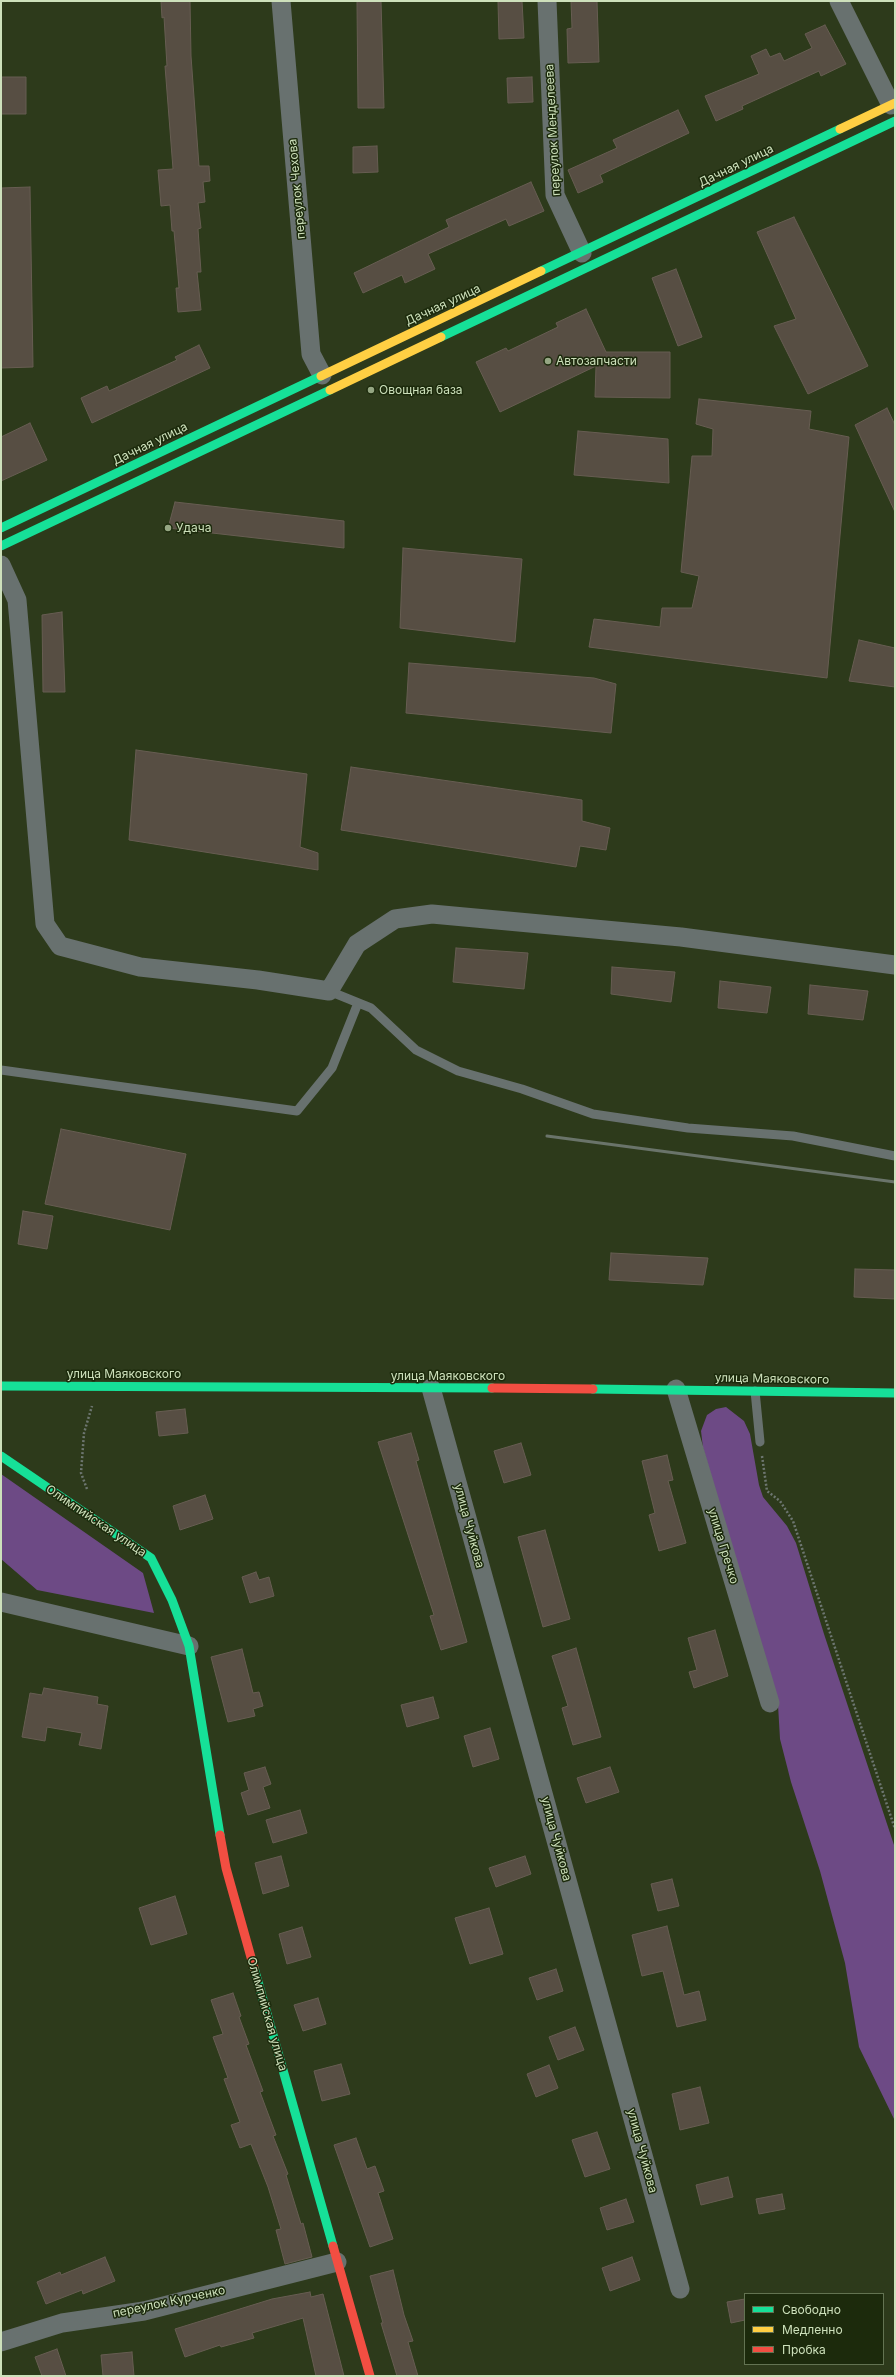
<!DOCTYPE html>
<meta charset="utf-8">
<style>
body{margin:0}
#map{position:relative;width:896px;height:2377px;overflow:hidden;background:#2d3a1b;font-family:Inter,sans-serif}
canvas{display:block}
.frame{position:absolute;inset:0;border:2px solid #cde0bb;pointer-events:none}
.legend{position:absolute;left:744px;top:2293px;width:140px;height:72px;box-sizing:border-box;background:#1c2a0c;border:1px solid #637352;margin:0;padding:5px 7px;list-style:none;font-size:12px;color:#cde0bb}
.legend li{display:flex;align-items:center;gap:8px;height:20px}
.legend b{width:20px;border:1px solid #637352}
</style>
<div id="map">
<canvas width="896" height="2377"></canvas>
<div class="frame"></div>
<ul class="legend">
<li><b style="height:5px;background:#16e098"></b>Свободно</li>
<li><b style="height:5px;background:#ffcf43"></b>Медленно</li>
<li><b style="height:5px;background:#f24e42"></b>Пробка</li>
</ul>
</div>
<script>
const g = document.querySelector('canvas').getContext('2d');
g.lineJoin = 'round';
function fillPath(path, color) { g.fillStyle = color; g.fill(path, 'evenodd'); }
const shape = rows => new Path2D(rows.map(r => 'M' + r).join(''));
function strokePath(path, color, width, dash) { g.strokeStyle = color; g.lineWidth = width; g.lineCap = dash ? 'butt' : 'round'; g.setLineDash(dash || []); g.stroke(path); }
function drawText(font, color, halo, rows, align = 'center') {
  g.font = font + ' Inter,sans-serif'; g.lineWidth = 3; g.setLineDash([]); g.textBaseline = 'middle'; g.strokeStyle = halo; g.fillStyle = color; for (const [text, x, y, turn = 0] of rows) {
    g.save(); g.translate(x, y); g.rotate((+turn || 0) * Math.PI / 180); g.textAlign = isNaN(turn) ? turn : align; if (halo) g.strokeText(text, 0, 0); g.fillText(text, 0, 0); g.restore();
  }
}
fillPath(shape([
 [726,1407,744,1421,750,1434,759,1485,763,1497,787,1526,796,1543,824,1634,895,1848,895,2121,859,2047,845,1963,820,1871,791,1782,780,1739,778,1705,703,1448,701,1431,707,1415,716,1409],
 [1,1474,143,1573,154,1613,37,1590,1,1559]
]), '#6d4a85');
const building = shape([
 [161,1,190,1,191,56,199,166,209,166,210,181,203,182,205,202,198,203,201,228,198,229,201,272,197,272,201,310,178,312,176,288,179,288,174,231,172,231,170,205,161,206,158,170,173,169,165,66,167,66,164,17,162,18,161,1],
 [357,1,381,1,384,108,358,108,357,1],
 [498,1,522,1,524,38,499,39,498,1],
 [571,1,597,1,599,62,568,63,567,29,572,28,571,1],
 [825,25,846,64,821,76,819,71,742,106,743,109,716,121,705,96,759,74,751,56,766,49,770,57,780,53,784,61,812,48,805,34,825,25],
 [1,77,26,77,26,114,1,114,1,77],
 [532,77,533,102,508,103,507,78,532,77],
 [678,110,689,133,600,175,603,182,578,193,568,170,617,148,613,140,678,110],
 [377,146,378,172,353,173,353,147,377,146],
 [531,182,544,211,509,226,506,219,428,254,435,269,405,283,402,275,363,293,354,273,449,227,446,220,531,182],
 [30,187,33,367,1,368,1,188,30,187],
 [794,217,868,366,808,394,774,326,796,319,757,232,794,217],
 [676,269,702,337,678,346,652,278,676,269],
 [586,309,606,352,670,352,670,398,595,397,596,366,500,412,476,362,506,348,508,351,558,327,556,323,586,309],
 [199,345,210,368,92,423,81,398,107,386,109,391,177,360,175,357,199,345],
 [699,399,811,411,809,429,849,437,827,678,589,647,594,619,660,627,662,608,692,608,699,576,681,572,692,456,712,456,713,429,696,424,699,399],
 [887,408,895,425,895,512,855,425,887,408],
 [30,423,47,460,1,481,1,437,30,423],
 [578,431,668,439,669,483,574,475,578,431],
 [175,502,344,521,344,548,168,528,175,502],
 [403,548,522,559,515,642,400,628,403,548],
 [62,612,65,692,43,692,42,615,62,612],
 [859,640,895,648,895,687,849,681,859,640],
 [409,663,594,678,616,684,611,733,406,713,409,663],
 [136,750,307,774,300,847,318,853,318,870,129,840,136,750],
 [351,767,582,800,582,821,610,828,606,850,580,846,576,867,341,830,351,767],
 [456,948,528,953,524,989,453,982,456,948],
 [612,967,675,972,671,1002,611,994,612,967],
 [720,981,771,987,767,1013,718,1008,720,981],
 [810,985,868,991,863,1020,808,1014,810,985],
 [61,1129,186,1154,170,1230,45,1204,61,1129],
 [23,1211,53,1216,47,1249,18,1244,23,1211],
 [611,1253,708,1258,703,1285,609,1280,611,1253],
 [855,1269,895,1270,895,1299,854,1297,855,1269],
 [185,1409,188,1433,159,1436,156,1412,185,1409],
 [411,1433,419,1460,416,1461,467,1642,441,1650,430,1616,434,1615,378,1442,411,1433],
 [521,1443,531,1475,504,1483,494,1451,521,1443],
 [667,1455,673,1480,668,1481,686,1543,659,1551,649,1515,655,1513,642,1461,667,1455],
 [205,1495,213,1519,180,1530,173,1506,205,1495],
 [545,1530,570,1619,543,1627,518,1537,545,1530],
 [256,1572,259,1580,269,1577,274,1596,250,1603,242,1577,256,1572],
 [715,1630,728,1676,694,1688,689,1672,697,1670,688,1638,715,1630],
 [576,1648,601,1737,573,1745,562,1708,568,1706,552,1656,576,1648],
 [242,1649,253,1693,259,1692,263,1706,253,1709,255,1716,228,1722,211,1657,242,1649],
 [44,1688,98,1697,97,1704,108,1706,101,1749,79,1745,82,1733,47,1727,45,1741,22,1737,30,1693,42,1695,44,1688],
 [433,1697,439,1718,407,1727,401,1705,433,1697],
 [490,1728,499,1759,473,1767,464,1736,490,1728],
 [265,1767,271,1784,263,1787,270,1808,248,1815,241,1793,249,1790,244,1773,265,1767],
 [610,1767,619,1792,586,1803,577,1778,610,1767],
 [300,1810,307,1833,273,1843,266,1820,300,1810],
 [281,1856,289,1886,263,1894,255,1863,281,1856],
 [525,1856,531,1874,496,1887,489,1868,525,1856],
 [672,1879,679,1906,658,1911,651,1884,672,1879],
 [175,1896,187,1934,151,1945,139,1908,175,1896],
 [489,1908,503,1954,470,1964,455,1918,489,1908],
 [667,1926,684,1995,699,1991,706,2020,677,2027,663,1971,642,1976,632,1935,667,1926],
 [302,1927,311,1957,287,1964,279,1934,302,1927],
 [556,1969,563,1991,537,2000,529,1978,556,1969],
 [233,1993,241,2016,239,2017,249,2044,246,2045,263,2091,260,2092,276,2135,273,2136,288,2174,286,2175,301,2224,303,2223,312,2257,285,2264,276,2230,281,2229,268,2187,251,2144,240,2148,231,2125,240,2122,224,2079,228,2078,213,2037,223,2034,211,2000,233,1993],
 [318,1998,326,2024,303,2031,294,2005,318,1998],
 [575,2027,584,2050,558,2060,549,2037,575,2027],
 [341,2064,350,2094,322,2101,314,2071,341,2064],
 [549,2065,558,2088,536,2097,527,2074,549,2065],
 [700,2087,709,2123,680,2130,672,2094,700,2087],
 [597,2132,610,2169,585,2177,572,2140,597,2132],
 [356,2138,367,2169,375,2166,384,2191,378,2193,393,2239,370,2247,334,2145,356,2138],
 [728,2177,733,2197,701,2205,696,2185,728,2177],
 [782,2194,785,2209,759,2214,756,2199,782,2194],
 [626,2199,634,2222,607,2230,600,2208,626,2199],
 [105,2257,115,2281,83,2294,82,2290,46,2304,37,2282,60,2272,61,2275,105,2257],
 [632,2257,640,2280,610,2291,602,2268,632,2257],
 [393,2270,404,2315,413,2341,408,2342,418,2376,397,2376,381,2323,383,2323,370,2276,393,2270],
 [310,2292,311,2297,323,2294,344,2376,316,2376,303,2318,252,2333,254,2338,221,2347,220,2345,185,2357,175,2329,272,2299,310,2292],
 [745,2299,745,2320,731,2323,727,2302,745,2299],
 [57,2349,66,2376,42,2376,35,2357,57,2349],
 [132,2352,134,2376,103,2376,101,2355,132,2352]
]);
fillPath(building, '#574e43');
strokePath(building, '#675d52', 1);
strokePath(shape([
 [762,1456,767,1491,780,1501,793,1521,895,1829],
 [87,1489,81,1473,84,1433,92,1406]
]), '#6d7670', 2.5, [2, 2]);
strokePath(shape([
 [329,991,371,1008,416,1050,458,1071,522,1089,593,1114,688,1128,793,1136,895,1156],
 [1,1070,297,1111,332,1068,358,1003],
 [755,1391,760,1442]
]), '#68716f', 9);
strokePath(shape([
 [281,1,311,354,322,375],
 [547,1,555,195,582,253],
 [839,1,891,105],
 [1,565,17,600,45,924,60,946,140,967,258,980,329,991,357,944,395,919,432,914,681,937,895,965],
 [431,1388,680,2289],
 [676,1389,770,1703],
 [1,1602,189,1646],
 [1,2342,62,2323,144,2311,337,2262]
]), '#68716f', 19);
strokePath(shape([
 [541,271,840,129],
 [441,337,895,121],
 [1,528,321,376],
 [1,546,330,390],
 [1,1386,492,1388],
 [593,1389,895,1393],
 [1,1456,151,1558,172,1600,189,1646,220,1835],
 [254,1968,333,2246]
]), '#16e098', 9);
strokePath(shape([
 [840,129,895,103],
 [321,376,541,271],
 [330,390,441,337]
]), '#ffcf43', 9);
strokePath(shape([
 [492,1388,593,1389],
 [220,1835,226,1868,254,1968],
 [333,2246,370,2376]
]), '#f24e42', 9);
strokePath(shape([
 [547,1136,895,1182]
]), '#6a746a', 3);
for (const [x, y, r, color] of [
 [548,361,4,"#95a683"],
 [371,390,4,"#95a683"],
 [168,528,4,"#95a683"]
]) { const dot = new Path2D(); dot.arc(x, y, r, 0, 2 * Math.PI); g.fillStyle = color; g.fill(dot); strokePath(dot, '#1c2a0c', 1.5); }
drawText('12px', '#cde0bb', '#1c2a0c', [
 ["переулок Менделеева",553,130,-93],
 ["Дачная улица",736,166,-26],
 ["переулок Чехова",297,189,-95],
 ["Дачная улица",443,305,-25],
 ["Дачная улица",150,444,-26],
 ["улица Маяковского",124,1374],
 ["улица Маяковского",448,1376],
 ["улица Маяковского",772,1379,1],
 ["Олимпийская улица",96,1521,34],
 ["улица Чуйкова",469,1526,75],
 ["улица Гречко",723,1546,73],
 ["улица Чуйкова",556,1839,75],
 ["Олимпийская улица",267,2014,74],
 ["улица Чуйкова",642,2151,75],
 ["переулок Курченко",169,2302,-12]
]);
drawText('12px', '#cde0bb', '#1c2a0c', [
 ["Автозапчасти",556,361],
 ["Овощная база",379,390],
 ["Удача",176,528]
], 'left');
</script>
